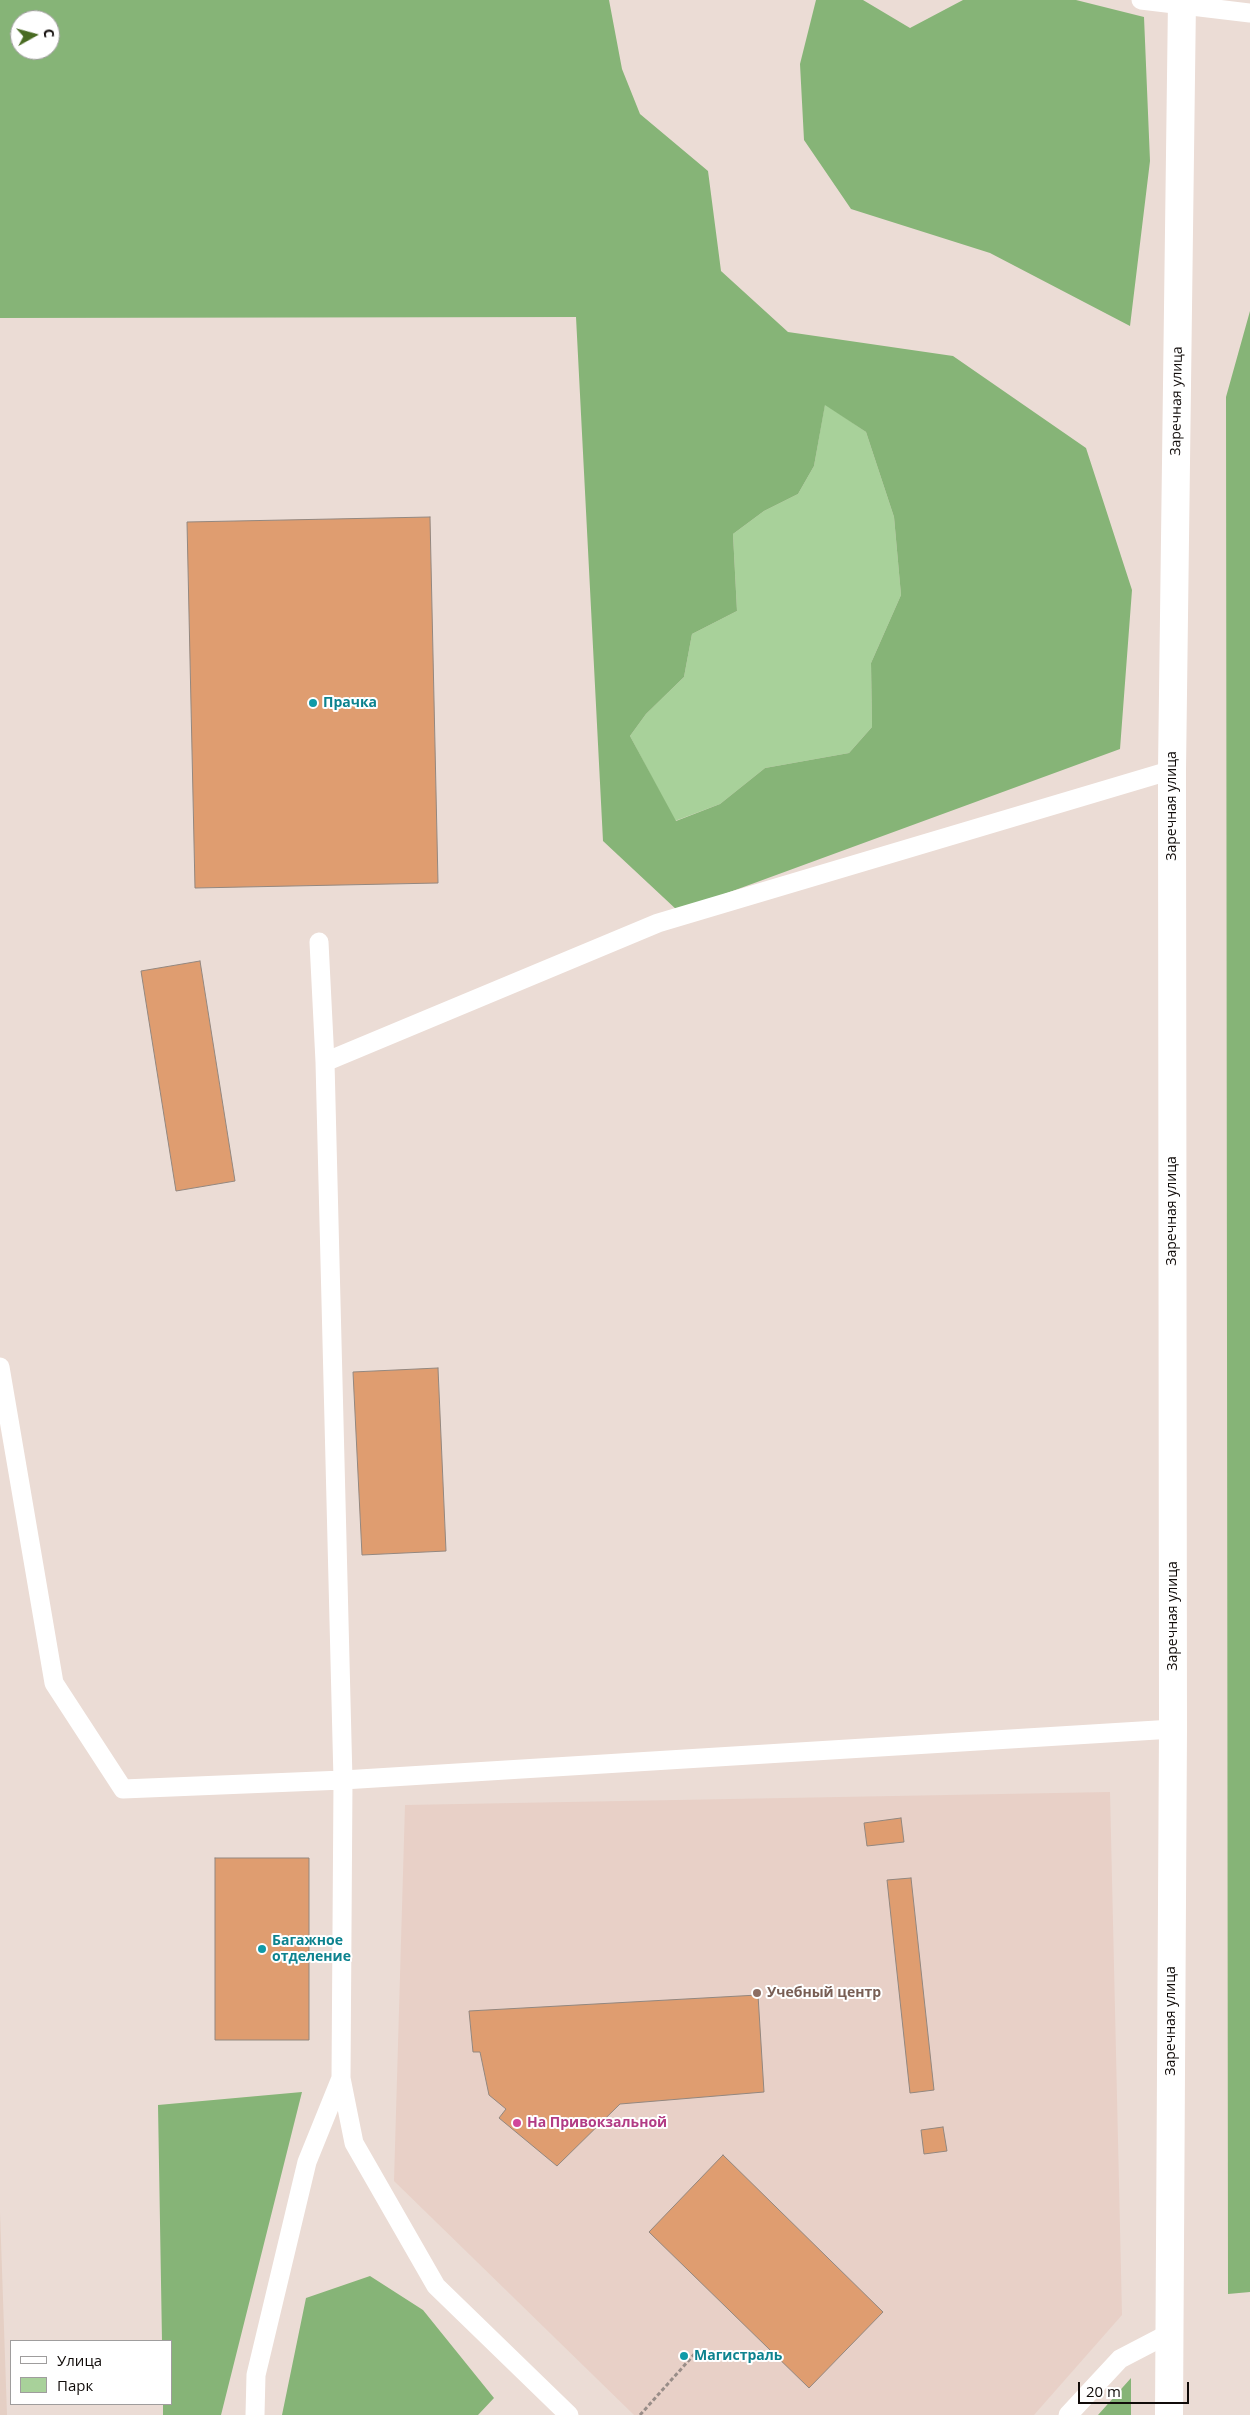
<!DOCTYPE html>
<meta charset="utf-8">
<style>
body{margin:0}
#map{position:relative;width:1250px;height:2415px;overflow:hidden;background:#ebdcd5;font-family:"Open Sans",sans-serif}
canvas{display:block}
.legend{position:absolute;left:10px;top:2340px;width:162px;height:65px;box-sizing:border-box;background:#fff;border:1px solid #9f9d9d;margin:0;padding:6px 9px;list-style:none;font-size:15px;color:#100b09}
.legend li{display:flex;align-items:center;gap:10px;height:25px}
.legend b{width:25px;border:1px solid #9f9d9d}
.north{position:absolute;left:10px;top:10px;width:50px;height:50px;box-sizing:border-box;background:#fff;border:1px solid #9f9d9d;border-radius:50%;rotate:83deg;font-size:14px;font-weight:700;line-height:20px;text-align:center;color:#100b09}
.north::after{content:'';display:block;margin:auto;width:18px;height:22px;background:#496b22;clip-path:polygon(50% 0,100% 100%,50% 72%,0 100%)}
.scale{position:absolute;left:1078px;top:2382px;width:111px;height:22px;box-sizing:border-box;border:2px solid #100b09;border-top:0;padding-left:6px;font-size:15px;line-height:18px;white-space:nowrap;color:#100b09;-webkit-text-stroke:4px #fff;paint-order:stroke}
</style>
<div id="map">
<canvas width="1250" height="2415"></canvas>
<ul class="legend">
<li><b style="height:6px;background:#fff"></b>Улица</li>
<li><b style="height:14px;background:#a8d19a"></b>Парк</li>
</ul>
<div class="north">С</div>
<div class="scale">20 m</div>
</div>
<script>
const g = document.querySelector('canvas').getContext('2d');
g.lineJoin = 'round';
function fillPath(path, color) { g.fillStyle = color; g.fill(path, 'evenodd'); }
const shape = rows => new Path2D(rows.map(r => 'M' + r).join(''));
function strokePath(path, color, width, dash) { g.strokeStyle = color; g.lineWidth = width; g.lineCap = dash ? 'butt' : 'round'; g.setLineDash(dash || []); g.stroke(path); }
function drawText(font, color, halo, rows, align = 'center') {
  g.font = font + ' "Open Sans",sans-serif'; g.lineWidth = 4; g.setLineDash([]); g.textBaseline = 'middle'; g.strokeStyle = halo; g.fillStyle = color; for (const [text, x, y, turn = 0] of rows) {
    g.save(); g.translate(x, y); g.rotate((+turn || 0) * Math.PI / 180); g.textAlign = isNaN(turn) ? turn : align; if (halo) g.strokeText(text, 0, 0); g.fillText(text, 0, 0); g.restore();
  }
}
fillPath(shape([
 [0,2212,7,2415,0,2415]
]), '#e5cfc4');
fillPath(shape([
 [1110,1792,1122,2315,1034,2415,634,2415,394,2181,405,1805]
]), '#e8d0c7');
fillPath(shape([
 [825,404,866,432,894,517,901,595,871,663,872,727,849,753,765,768,720,804,675,821,630,736,646,714,684,677,692,634,737,611,733,534,764,511,798,494,814,466]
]), '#a8d19a');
fillPath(shape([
 [0,0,609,0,622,69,640,114,708,171,721,271,788,332,953,356,1086,448,1132,590,1120,749,678,911,603,841,576,317,0,318],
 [20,20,50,20,50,50,20,50],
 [825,405,866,432,894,517,901,595,871,663,872,727,849,753,765,768,720,804,676,821,630,736,646,714,684,677,692,634,737,611,733,534,764,511,798,494,814,466],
 [816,0,863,0,910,28,963,0,1076,0,1144,17,1150,161,1130,326,990,253,851,209,804,140,800,64],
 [1250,311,1250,2292,1228,2294,1226,397],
 [302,2092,221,2415,163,2415,163,2404,171,2404,171,2341,162,2341,158,2105],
 [370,2276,423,2310,494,2398,478,2415,282,2415,306,2298],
 [1131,2378,1131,2415,1098,2415]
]), '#86b477');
const building = shape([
 [430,517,438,883,195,888,187,522,430,517],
 [200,961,235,1181,176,1191,141,971,200,961],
 [438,1368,446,1551,362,1555,353,1372,438,1368],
 [901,1818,904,1842,867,1846,864,1823,901,1818],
 [215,1858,309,1858,309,2040,215,2040,215,1858],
 [911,1878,934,2090,910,2093,887,1880,911,1878],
 [758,1995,764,2092,620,2104,557,2166,499,2118,506,2109,489,2095,480,2052,473,2052,469,2011,758,1995],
 [943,2127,947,2151,924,2154,921,2130,943,2127],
 [723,2155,883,2312,809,2388,649,2232,723,2155]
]);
fillPath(building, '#df9d70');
strokePath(building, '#93877f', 1);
strokePath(shape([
 [640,2415,699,2349]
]), '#998d88', 3, [4, 2.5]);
strokePath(shape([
 [1141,0,1250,13],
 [319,942,325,1062],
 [0,1367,54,1683,123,1789,343,1780,1173,1729],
 [255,2415,256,2375,307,2162,341,2078],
 [569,2415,436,2286,354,2143,341,2078,343,1780,325,1062,658,923,1172,770],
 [1068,2415,1120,2359,1168,2334]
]), '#fff', 19);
strokePath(shape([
 [1169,2415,1173,1729,1172,770,1182,0]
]), '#fff', 28);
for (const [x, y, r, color] of [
 [313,703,5,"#0f9aa8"],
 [262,1949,5,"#0f9aa8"],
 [757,1993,5,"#8d6e63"],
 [517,2123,5,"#d1479c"],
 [684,2356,5,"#0f9aa8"]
]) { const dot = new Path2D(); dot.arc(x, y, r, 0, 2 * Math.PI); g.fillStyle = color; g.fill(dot); strokePath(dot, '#fff', 2); }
drawText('14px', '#100b09', '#fff', [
 ["Заречная улица",1177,401,-89],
 ["Заречная улица",1172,806,-90],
 ["Заречная улица",1172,1211,-90],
 ["Заречная улица",1173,1616,-90],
 ["Заречная улица",1171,2021,-90]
]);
drawText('bold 14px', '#0d838f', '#fff', [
 ["Прачка",323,703],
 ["Багажное",272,1941],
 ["отделение",272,1957],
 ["Магистраль",694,2356]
], 'left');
drawText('bold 14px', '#785e54', '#fff', [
 ["Учебный центр",767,1993]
], 'left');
drawText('bold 14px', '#b23c85', '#fff', [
 ["На Привокзальной",527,2123]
], 'left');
</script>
